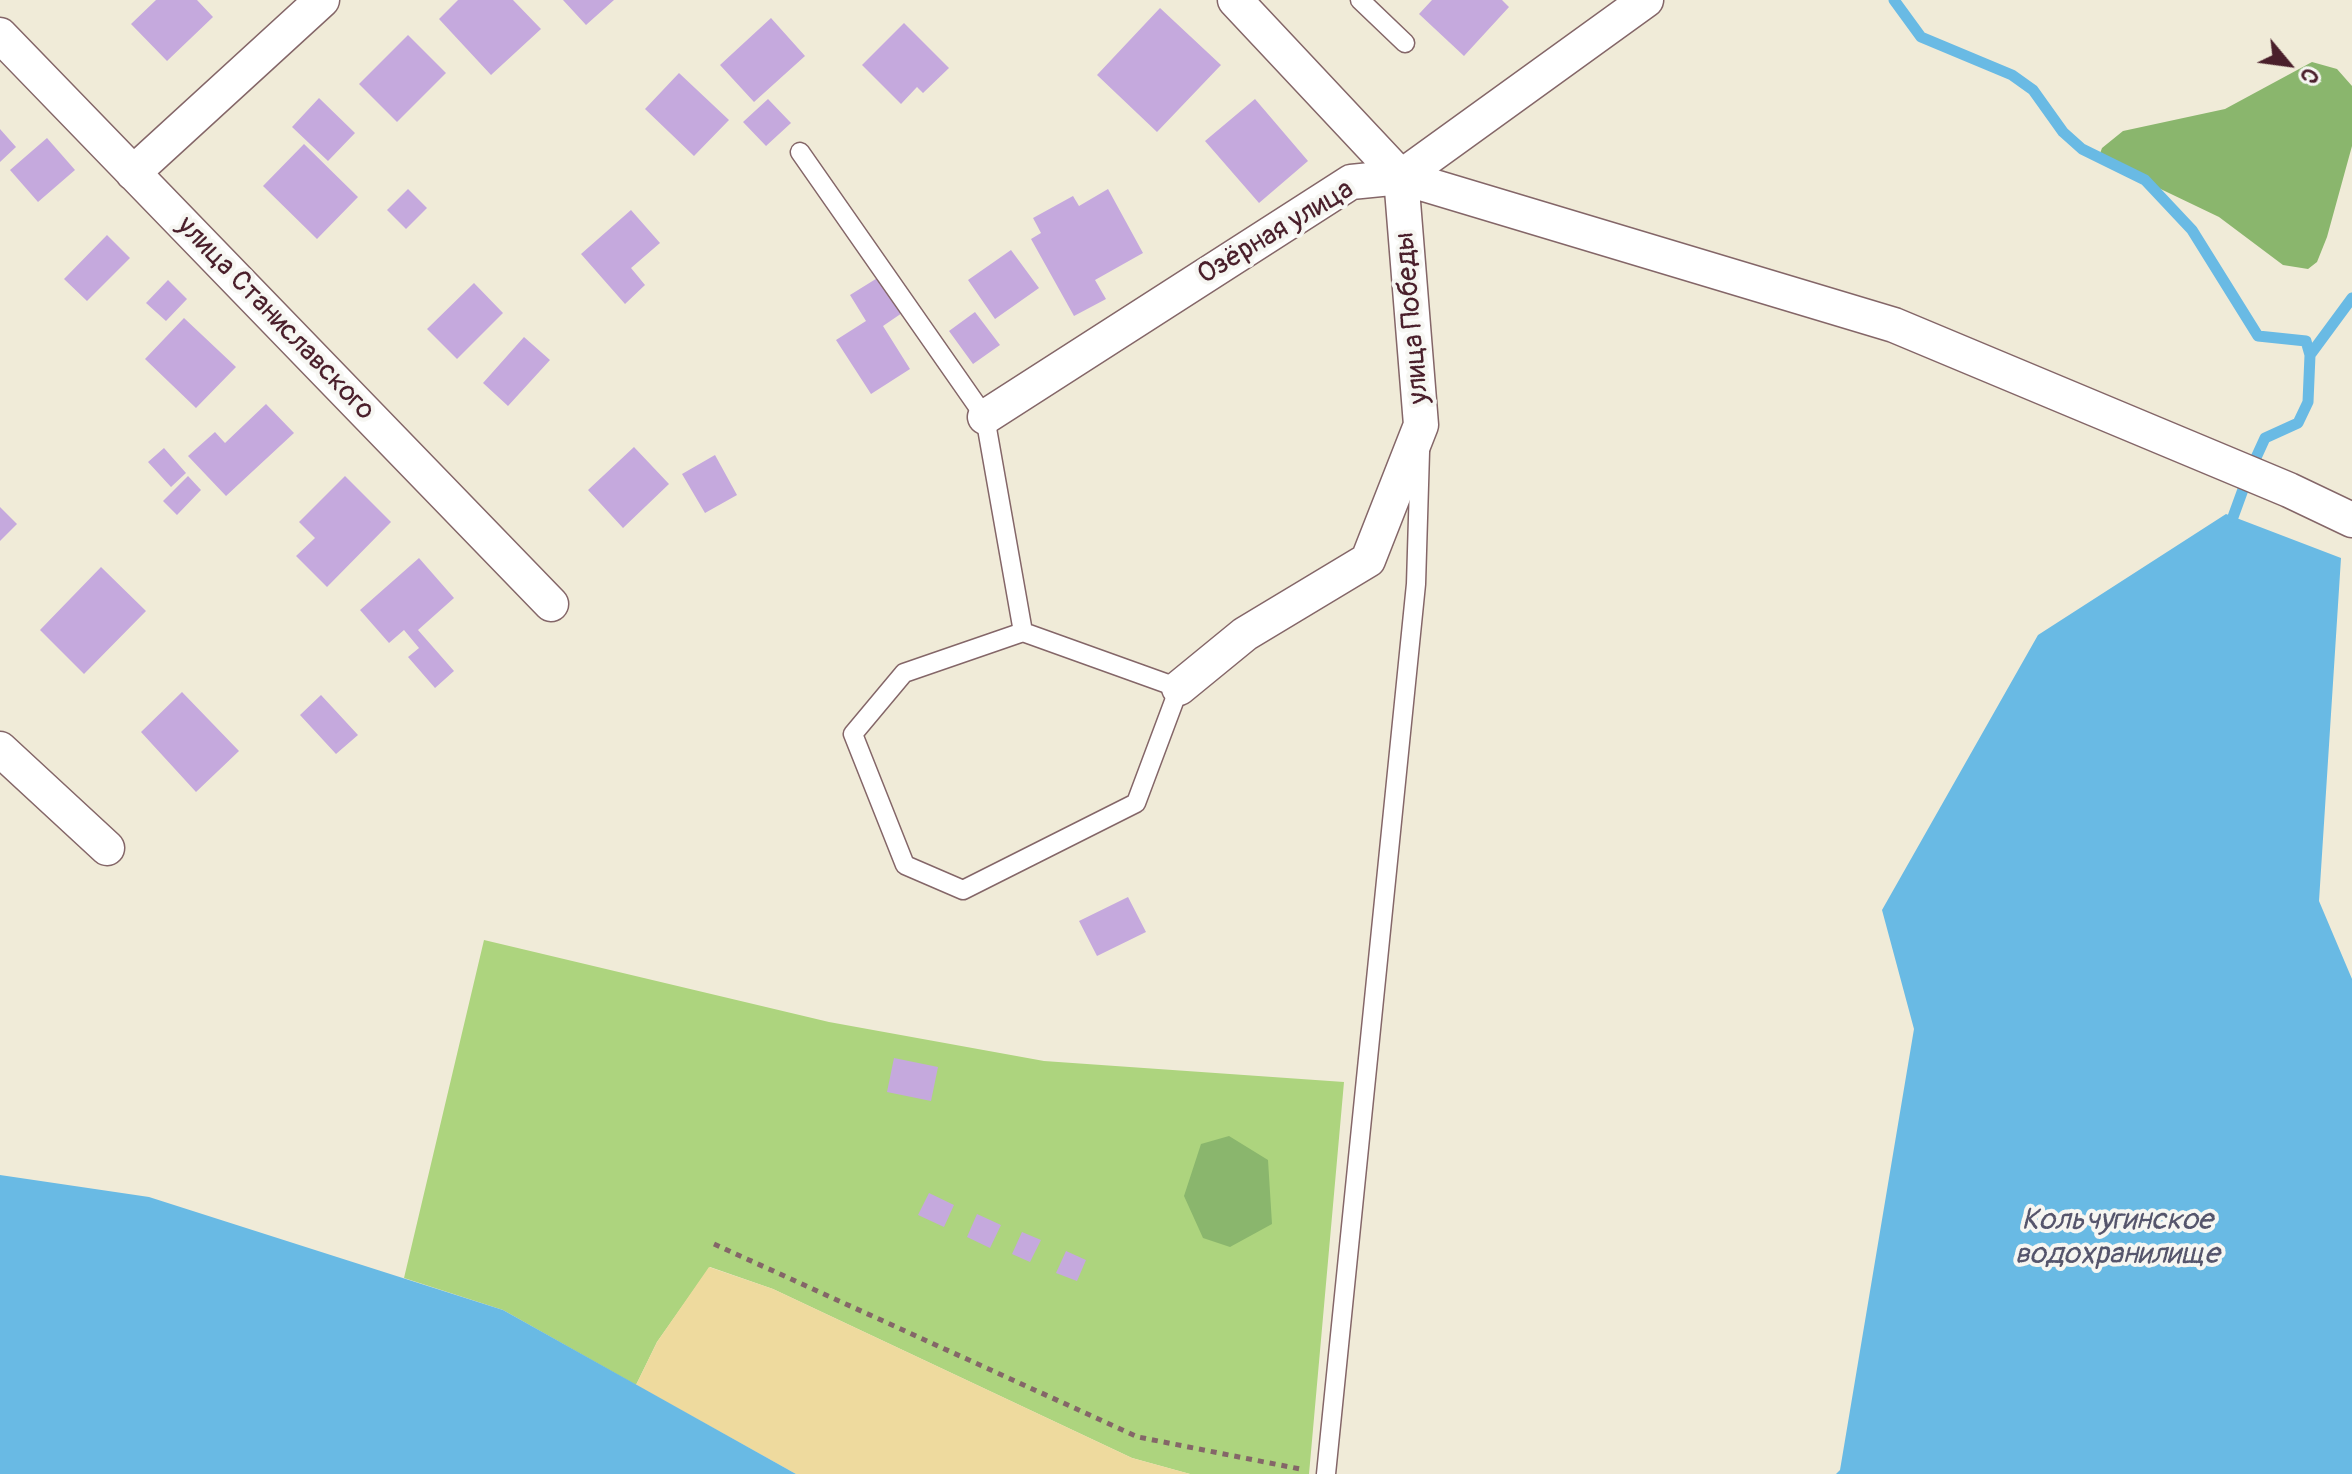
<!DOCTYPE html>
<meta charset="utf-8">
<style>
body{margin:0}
#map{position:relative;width:2352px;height:1474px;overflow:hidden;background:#f0ebd8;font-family:Pangolin,sans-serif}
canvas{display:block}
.north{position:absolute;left:2248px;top:24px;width:80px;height:80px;-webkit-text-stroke:6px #f6f6f2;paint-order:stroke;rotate:119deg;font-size:22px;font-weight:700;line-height:32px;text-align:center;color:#4a1f2b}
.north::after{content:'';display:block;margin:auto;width:28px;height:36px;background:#4a1f2b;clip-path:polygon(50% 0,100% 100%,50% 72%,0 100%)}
</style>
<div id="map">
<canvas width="2352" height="1474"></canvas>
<div class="north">С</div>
</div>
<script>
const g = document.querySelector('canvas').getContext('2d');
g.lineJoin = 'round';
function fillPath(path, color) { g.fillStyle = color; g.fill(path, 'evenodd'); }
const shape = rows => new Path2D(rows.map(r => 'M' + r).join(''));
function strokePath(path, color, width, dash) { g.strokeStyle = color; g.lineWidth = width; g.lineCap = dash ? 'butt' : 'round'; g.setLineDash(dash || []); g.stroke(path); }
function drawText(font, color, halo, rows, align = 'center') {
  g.font = font + ' Pangolin,sans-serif'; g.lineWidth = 8; g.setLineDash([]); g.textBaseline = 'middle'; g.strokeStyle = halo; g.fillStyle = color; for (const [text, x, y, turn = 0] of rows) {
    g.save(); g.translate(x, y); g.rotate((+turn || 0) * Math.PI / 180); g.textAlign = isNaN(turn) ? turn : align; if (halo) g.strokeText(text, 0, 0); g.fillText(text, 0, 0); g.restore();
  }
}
fillPath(shape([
 [484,940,829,1022,1044,1061,1344,1082,1309,1474,1190,1474,1132,1458,773,1289,710,1267,657,1342,636,1385,503,1310,404,1278]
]), '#add47e');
fillPath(shape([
 [2312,62,2337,69,2352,86,2352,146,2327,237,2317,262,2308,269,2283,265,2219,217,2098,159,2102,148,2123,131,2225,109],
 [1229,1136,1268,1160,1272,1224,1230,1247,1203,1238,1184,1196,1201,1144]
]), '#8ab66d');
fillPath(shape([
 [709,1267,773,1289,1132,1458,1190,1474,796,1474,636,1385,657,1342]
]), '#eeda9e');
fillPath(shape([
 [2226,514,2341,558,2319,901,2352,979,2352,1474,1836,1474,1840,1470,1914,1029,1882,910,2038,635],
 [0,1175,149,1197,503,1310,796,1474,0,1474]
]), '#69bae4');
strokePath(shape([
 [1894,0,1921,37,2012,75,2033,90,2063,132,2082,149,2145,180,2192,230,2258,336,2306,341,2310,355],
 [2233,517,2249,473,2265,438,2298,423,2308,402,2310,355,2352,298]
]), '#69bae4', 11);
fillPath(shape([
 [156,0,197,0,213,17,167,61,131,24],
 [458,0,513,0,541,29,491,75,439,19],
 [563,0,614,0,586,25],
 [1432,0,1502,0,1509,7,1464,56,1419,14],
 [1160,8,1221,65,1157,132,1097,75],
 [771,18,805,56,754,102,720,65],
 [904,23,949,68,923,93,917,87,901,104,862,65],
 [408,35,446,73,397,122,359,84],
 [679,73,729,120,694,156,645,109],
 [319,98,355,133,328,161,292,127],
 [768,99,791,123,766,146,743,122],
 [1255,99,1308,161,1259,203,1205,141],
 [0,129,16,147,0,162],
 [47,138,75,170,38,202,10,170],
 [304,144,358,197,317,239,263,186],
 [408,189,427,208,406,229,387,210],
 [1108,189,1143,253,1095,280,1106,299,1074,316,1031,239,1041,233,1033,218,1073,196,1079,206],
 [631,210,660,243,631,268,645,285,625,304,581,254],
 [107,235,130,258,87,301,64,279],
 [1011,250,1039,288,995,319,968,280],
 [879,277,902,313,883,326,910,369,871,394,836,340,866,321,850,295],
 [168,280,187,299,166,321,146,303],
 [474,283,503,313,457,359,427,329],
 [975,312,1000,345,973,364,949,331],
 [184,318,236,367,196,408,145,359],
 [524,337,550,360,508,406,483,383],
 [266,404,294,433,226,496,188,456,215,432,225,443],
 [634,447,669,484,623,528,588,490],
 [164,448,186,473,171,487,148,462],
 [715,455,737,495,705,513,682,474],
 [188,476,201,490,177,515,163,501],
 [345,476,391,522,327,587,296,556,315,538,299,522],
 [0,507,17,524,0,541],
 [419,558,454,598,418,630,454,671,435,688,408,657,419,648,404,630,389,643,360,610],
 [101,567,146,611,84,674,40,630],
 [182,692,239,751,196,792,141,732],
 [321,695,358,735,336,754,300,715],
 [1128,897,1146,932,1097,956,1079,921],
 [894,1058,938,1067,931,1101,887,1092],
 [929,1193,954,1205,944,1227,918,1215],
 [977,1214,1001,1225,990,1248,967,1237],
 [1022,1232,1041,1240,1030,1262,1012,1254],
 [1066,1251,1086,1260,1077,1281,1056,1273]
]), '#c5a9dd');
const service = shape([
 [1360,0,1405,43],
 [800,152,985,417,1023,632],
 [1023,632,1179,688,1136,803,963,890,905,865,853,734,904,673,1023,632],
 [1326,1474,1416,584,1420,452]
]);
const minor = shape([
 [0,35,551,604],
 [133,173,322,0],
 [1401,177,1894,325,2289,490,2352,520],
 [985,417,1351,182,1401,177,1646,0],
 [1179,688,1245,634,1368,560,1421,425,1401,177,1235,0],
 [0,749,107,848]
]);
strokePath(service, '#846668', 21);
strokePath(minor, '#846668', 37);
strokePath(shape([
 [714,1244,1138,1437,1300,1469]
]), '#846668', 5, [6, 6]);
strokePath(service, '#fff', 18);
strokePath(minor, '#fff', 34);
drawText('28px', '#4a1f2b', '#f6f6f2', [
 ["Озёрная улица",1276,233,-31],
 ["улица Победы",1413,318,-95],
 ["улица Станиславского",275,319,46]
]);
drawText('italic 30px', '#55556c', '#f6f6f2', [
 ["Кольчугинское",2117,1221],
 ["водохранилище",2117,1255]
]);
</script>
